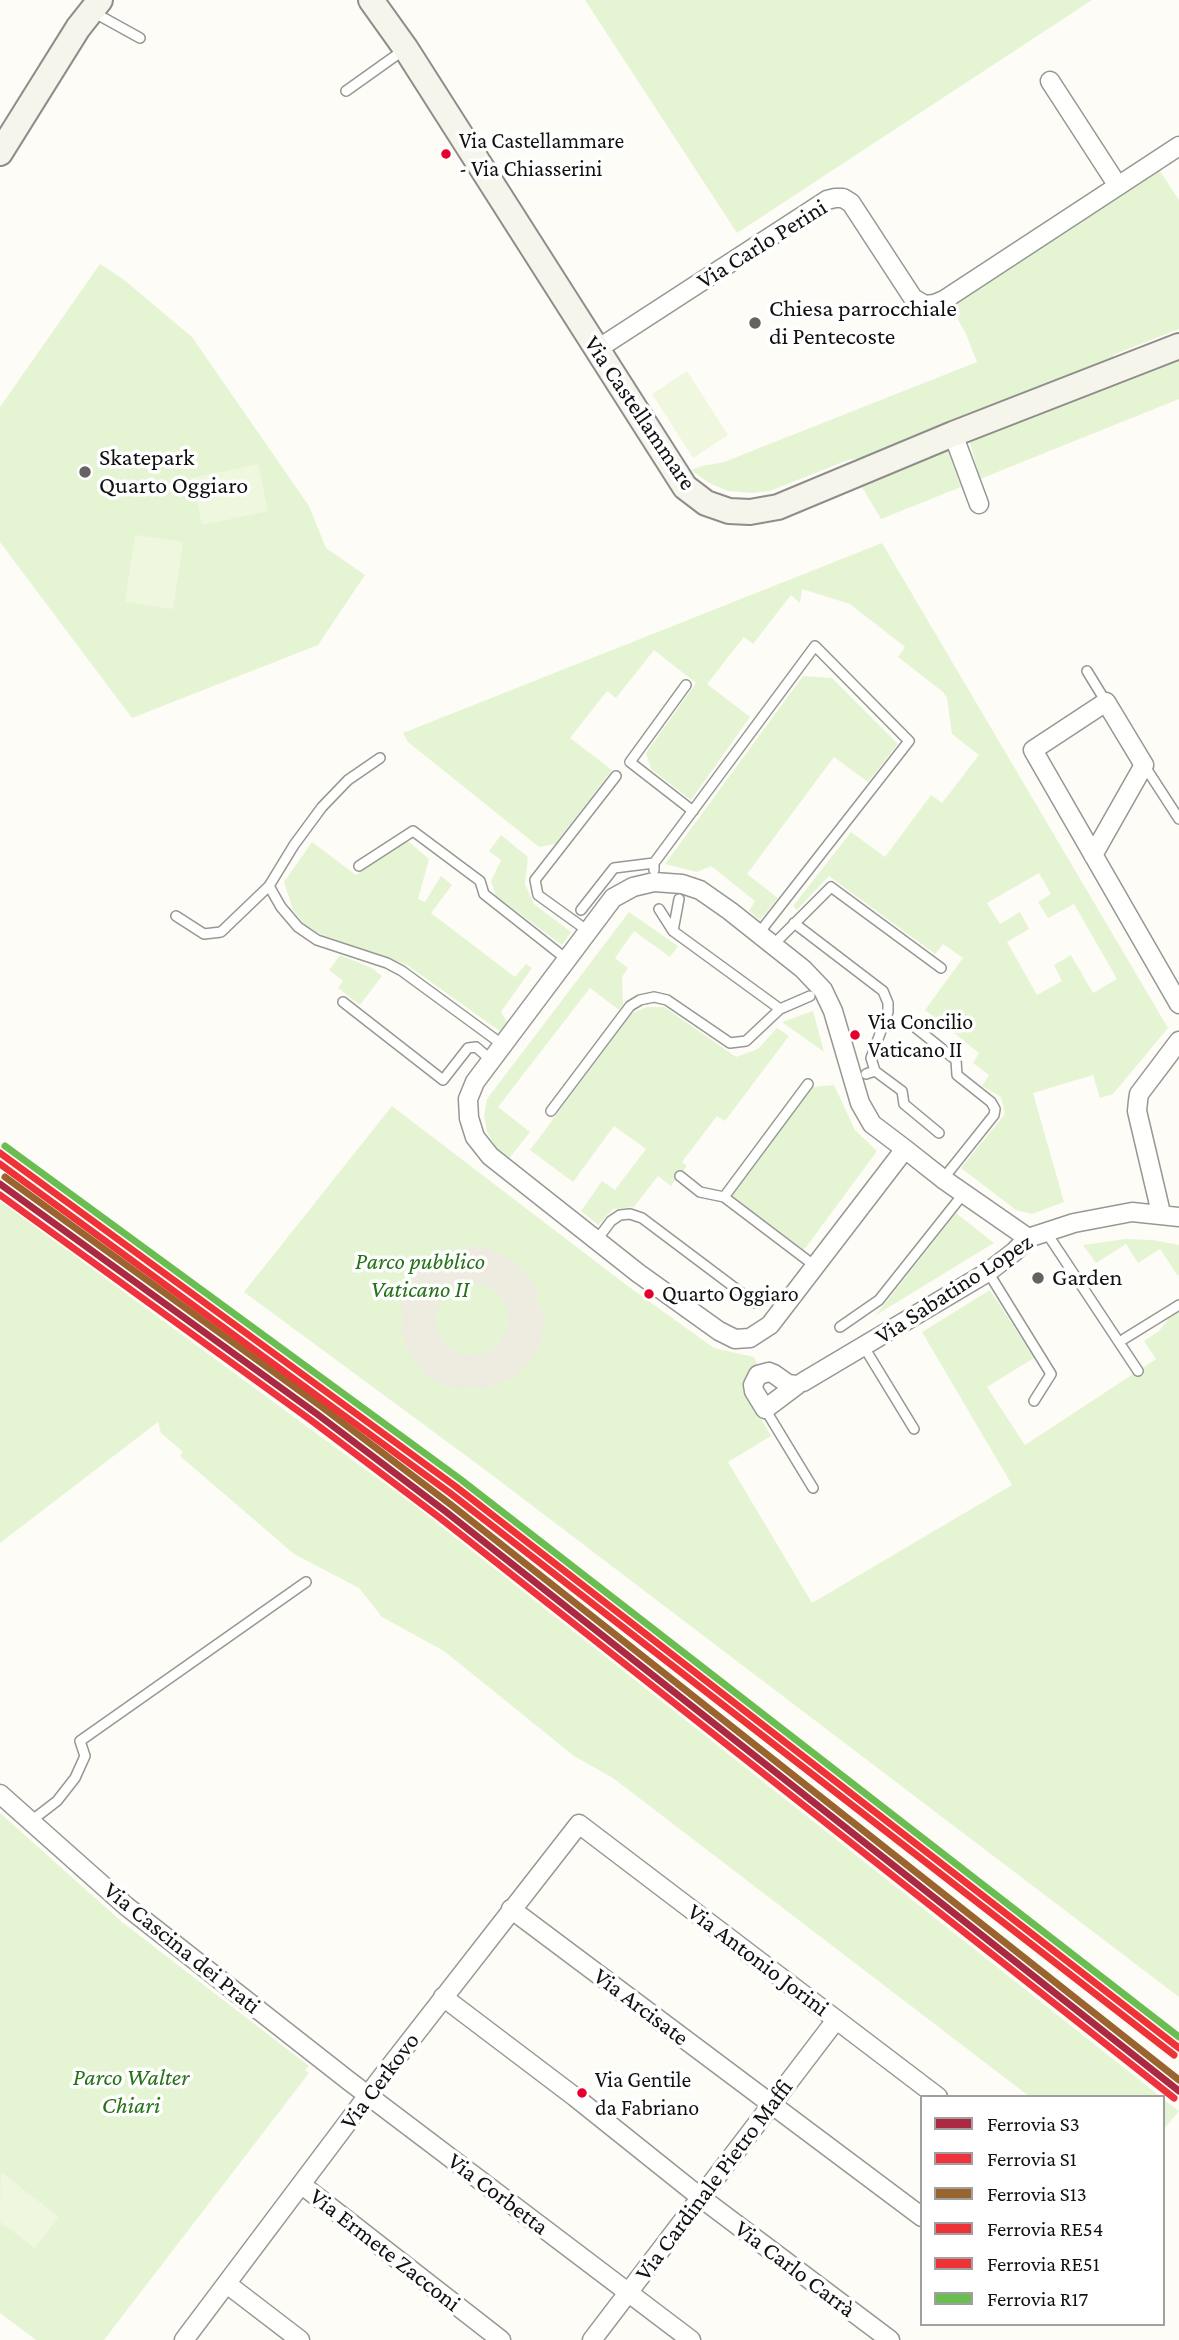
<!DOCTYPE html>
<meta charset="utf-8">
<style>
body{margin:0}
#map{position:relative;width:1179px;height:2340px;overflow:hidden;background:#fdfcf7;font-family:"Crimson Pro",serif}
canvas{display:block}
.legend{position:absolute;left:920px;top:2095px;width:245px;height:231px;box-sizing:border-box;background:#fff;border:2px solid #a0a0a0;margin:0;padding:9px 12px;list-style:none;font-size:21px;color:#111}
.legend li{display:flex;align-items:center;gap:14px;height:35px}
.legend b{width:35px;border:2px solid #a0a0a0}
</style>
<div id="map">
<canvas width="1179" height="2340"></canvas>
<ul class="legend">
<li><b style="height:9px;background:#ab2a42"></b>Ferrovia S3</li>
<li><b style="height:9px;background:#ee333e"></b>Ferrovia S1</li>
<li><b style="height:9px;background:#99642e"></b>Ferrovia S13</li>
<li><b style="height:9px;background:#ee3338"></b>Ferrovia RE54</li>
<li><b style="height:9px;background:#ee3338"></b>Ferrovia RE51</li>
<li><b style="height:9px;background:#69bd51"></b>Ferrovia R17</li>
</ul>
</div>
<script>
const g = document.querySelector('canvas').getContext('2d');
g.lineJoin = 'round';
function fillPath(path, color) { g.fillStyle = color; g.fill(path, 'evenodd'); }
const shape = rows => new Path2D(rows.map(r => 'M' + r).join(''));
function strokePath(path, color, width, dash) { g.strokeStyle = color; g.lineWidth = width; g.lineCap = dash ? 'butt' : 'round'; g.setLineDash(dash || []); g.stroke(path); }
function drawText(font, color, halo, rows, align = 'center') {
  g.font = font + ' "Crimson Pro",serif'; g.lineWidth = 7; g.setLineDash([]); g.textBaseline = 'middle'; g.strokeStyle = halo; g.fillStyle = color; for (const [text, x, y, turn = 0] of rows) {
    g.save(); g.translate(x, y); g.rotate((+turn || 0) * Math.PI / 180); g.textAlign = isNaN(turn) ? turn : align; if (halo) g.strokeText(text, 0, 0); g.fillText(text, 0, 0); g.restore();
  }
}
fillPath(shape([
 [585,0,1092,0,737,233],
 [1158,168,1179,200,1179,329,1113,355,1114,360,876,455,848,460,770,491,753,493,728,491,709,483,691,470,702,466,724,462,977,362,966,334,951,307],
 [100,264,123,279,192,337,309,506,326,548,365,575,318,645,132,718,0,542,0,407],
 [1179,358,1179,399,980,479,969,439],
 [947,448,961,487,881,519,859,482],
 [882,543,1168,1028,1113,1094,1100,1098,1093,1075,1033,1093,1064,1202,1032,1214,1016,1210,961,1168,1005,1114,1001,1097,982,1086,989,1075,973,1063,979,1053,925,1010,963,958,943,944,935,954,829,876,797,910,793,906,851,832,885,857,931,795,942,803,979,755,952,734,947,698,943,692,898,657,905,647,850,604,802,589,800,603,791,595,753,644,744,637,707,684,750,717,691,800,651,769,646,753,696,683,654,650,616,698,607,691,570,738,612,770,555,844,539,847,408,742,403,733],
 [1039,873,1051,894,1038,902,1048,918,1074,904,1117,979,1093,993,1071,955,1054,965,1062,981,1037,995,1007,942,1029,929,1020,912,1000,924,987,903],
 [803,676,832,678,898,744,868,782,834,757,747,874,778,898,760,920,749,911,755,901,711,866,697,872,665,864],
 [501,835,528,857,525,884,534,904,571,932,562,945,496,896,491,881,501,860,489,851],
 [408,841,429,859,418,899,425,902,441,876,452,885,431,913,515,977,526,964,532,968,501,1012,507,1022,501,1032,407,965,322,935,305,925,293,910,284,882,312,842,356,875],
 [629,912,678,946,670,957,634,931,615,958,628,968,622,977,623,1004,619,1010,590,988,498,1107,530,1132,508,1160,496,1147,487,1132,484,1116,487,1099],
 [340,955,372,968,382,976,360,1005,338,988,343,981,329,970],
 [647,1007,664,1007,736,1057,758,1049,777,1028,789,1036,725,1121,717,1116,682,1162,687,1166,671,1186,658,1176,634,1207,613,1209,598,1225,581,1211,602,1181,615,1190,646,1149,614,1126,573,1182,530,1150,632,1013],
 [813,1011,824,1052,782,1022],
 [834,1085,855,1130,877,1151,804,1250,731,1195,811,1087],
 [392,1106,629,1287,714,1348,754,1357,759,1369,743,1388,771,1436,728,1462,812,1603,1012,1485,922,1332,990,1290,1034,1358,987,1387,1025,1445,1156,1359,1144,1341,1159,1331,1173,1313,1179,1310,1179,1997,484,1469,244,1292],
 [0,1201,418,1508,1161,2097,1030,2097,613,1778,574,1756,444,1651,382,1617,359,1588,294,1554,180,1456,183,1452,161,1433,158,1422,0,1543],
 [956,1213,994,1243,876,1315],
 [1125,1239,1153,1240,1179,1245,1179,1275,1178,1276,1160,1249,1138,1263,1126,1244,1096,1263,1083,1245],
 [0,1813,122,1922,309,2066,305,2070,309,2073,104,2340,36,2340,0,2313],
 [1163,2099,1179,2111,1163,2130]
]), '#e5f5d4');
fillPath(shape([
 [687,371,728,435,693,458,652,394],
 [258,464,268,511,202,525,192,478],
 [135,535,183,542,173,609,125,602],
 [1,2172,59,2217,35,2248,0,2222]
]), '#eff8df');
fillPath(shape([
 [467,1246,489,1248,515,1261,534,1282,538,1291,537,1298,538,1306,545,1313,541,1344,534,1357,514,1377,485,1390,473,1386,462,1390,456,1389,439,1383,425,1374,407,1350,401,1329,404,1319,401,1308,402,1302,407,1287,415,1274,434,1257,445,1251,459,1252],
 [471,1282,492,1288,500,1295,506,1305,508,1326,498,1344,489,1351,467,1355,457,1352,448,1346,441,1337,435,1317,443,1296,451,1289]
]), '#eeece1');
const lane = shape([
 [93,12,140,38],
 [346,91,405,49],
 [1087,671,1106,702],
 [686,685,630,762,693,811],
 [1144,765,1179,819],
 [359,866,413,831,480,881,484,894,560,954],
 [654,870,654,863,815,646,909,741,759,933],
 [269,886,281,907,298,927,317,940,387,963,402,971,503,1045],
 [659,909,673,931,780,1009],
 [581,910,614,868,654,863],
 [176,916,204,934,221,932,269,886,294,845,322,807,348,780,380,758],
 [794,923,883,991,888,1003,888,1012,871,1058,875,1071],
 [581,926,538,895,535,880,616,776],
 [673,931,679,899],
 [773,945,831,887,941,968],
 [343,1002,443,1080,468,1048,476,1047,491,1060],
 [916,1028,956,1060,957,1075,991,1102,995,1109,994,1115,943,1179],
 [866,1074,875,1071,902,1091,904,1104,939,1133],
 [551,1111,630,1006,640,1000,654,997,667,1000,730,1043,746,1041,780,1009,810,996],
 [680,1176,700,1192,724,1197,815,1266],
 [724,1197,808,1084],
 [1046,1232,1138,1371],
 [596,1241,611,1221,620,1215,630,1214,642,1218,755,1303],
 [988,1272,1051,1374,1034,1401],
 [840,1327,879,1300,964,1193],
 [1124,1339,1179,1305],
 [864,1347,914,1429],
 [765,1409,813,1488],
 [31,1821,57,1801,75,1778,85,1756,80,1741,306,1582]
]);
const street = shape([
 [1050,81,1118,186],
 [596,350,827,200,835,198,843,198,851,203,913,298,925,305,934,304,944,300,1179,146],
 [953,434,979,504],
 [1093,855,1144,765,1106,702,1033,750,1179,1004],
 [905,1149,770,1325,750,1338,735,1339,719,1331,638,1273,490,1156,475,1137,469,1118,468,1099,475,1082,613,898,633,887,654,882,682,884,700,890,730,911,803,969,823,990,833,1011,860,1103,872,1124,905,1149,943,1179,1028,1238],
 [1161,1213,1137,1111,1138,1101,1139,1094,1179,1041],
 [769,1372,774,1374,788,1384,797,1385,765,1409,754,1391,753,1385,758,1375,769,1372],
 [803,1382,988,1272,1014,1252,1028,1238,1074,1223,1132,1212,1179,1217],
 [0,1794,126,1906,349,2081,691,2340],
 [511,1909,922,2217],
 [443,1997,575,2097,700,2197,890,2340],
 [302,2185,501,2340],
 [227,2284,300,2340],
 [184,2340,381,2078,579,1824,938,2097],
 [592,2340,836,2020]
]);
const secondary = shape([
 [371,0,406,49,685,487,706,503,729,511,750,512,778,507,953,434,1179,346],
 [0,153,78,28,100,0]
]);
strokePath(lane, '#979795', 12);
strokePath(street, '#979795', 21);
strokePath(secondary, '#8e8d8b', 28);
strokePath(lane, '#fffffe', 9);
strokePath(street, '#fffffe', 18);
strokePath(secondary, '#f6f5eb', 24);
strokePath(shape([
 [0,1184,317,1414,445,1511,1179,2091]
]), '#ab2a42', 7);
strokePath(shape([
 [0,1195,312,1421,440,1518,1174,2098]
]), '#ee333e', 7);
strokePath(shape([
 [5,1177,322,1407,450,1504,1179,2080]
]), '#99642e', 7);
strokePath(shape([
 [0,1153,455,1486,1179,2048]
]), '#ee3338', 7);
strokePath(shape([
 [0,1164,450,1493,1174,2055]
]), '#ee3338', 7);
strokePath(shape([
 [5,1146,460,1479,1179,2037]
]), '#69bd51', 7);
for (const [x, y, r, color] of [
 [446,154,6,"#e4002b"],
 [755,323,7,"#646362"],
 [85,472,7,"#646362"],
 [855,1035,6,"#e4002b"],
 [1038,1278,7,"#646362"],
 [649,1294,6,"#e4002b"],
 [582,2093,6,"#e4002b"]
]) { const dot = new Path2D(); dot.arc(x, y, r, 0, 2 * Math.PI); g.fillStyle = color; g.fill(dot); strokePath(dot, '#fff', 2.5); }
drawText('22px', '#111', '#fff', [
 ["Via Castellammare",459,141],
 ["- Via Chiasserini",459,169],
 ["Via Concilio",868,1022],
 ["Vaticano II",868,1050],
 ["Quarto Oggiaro",662,1294],
 ["Via Gentile",595,2080],
 ["da Fabriano",595,2108]
], 'left');
drawText('24px', '#111', '#fff', [
 ["Via Carlo Perini",762,244,-32],
 ["Via Castellammare",640,413,56],
 ["Via Sabatino Lopez",954,1289,-33],
 ["Via Cascina dei Prati",182,1948,39],
 ["Via Antonio Jorini",758,1960,37],
 ["Via Arcisate",641,2007,37],
 ["Via Cerkovo",380,2081,-53],
 ["Via Cardinale Pietro Maffi",714,2180,-53],
 ["Via Corbetta",498,2194,37],
 ["Via Ermete Zacconi",385,2250,38],
 ["Via Carlo Carrà",795,2269,37]
]);
drawText('24px', '#111', '#fff', [
 ["Chiesa parrocchiale",769,309],
 ["di Pentecoste",769,337],
 ["Skatepark",99,458],
 ["Quarto Oggiaro",99,486],
 ["Garden",1052,1278]
], 'left');
drawText('italic 24px', '#257217', '#fff', [
 ["Parco pubblico",420,1262],
 ["Vaticano II",420,1290],
 ["Parco Walter",131,2078],
 ["Chiari",131,2106]
]);
</script>
